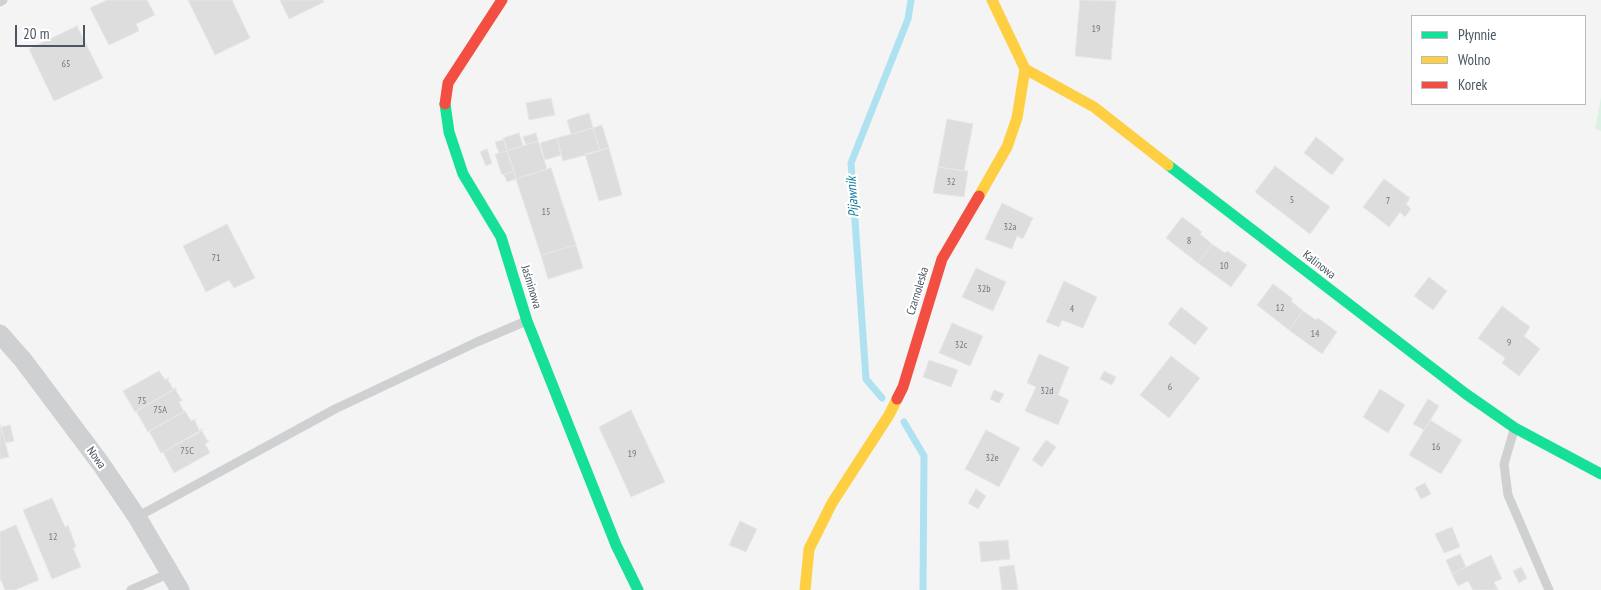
<!DOCTYPE html>
<meta charset="utf-8">
<style>
body{margin:0}
#map{position:relative;width:1601px;height:590px;overflow:hidden;background:#f4f4f4;font-family:"PT Sans Narrow",sans-serif}
canvas{display:block}
.legend{position:absolute;left:1411px;top:15px;width:175px;height:90px;box-sizing:border-box;background:#fff;border:1px solid #b7bbc0;margin:0;padding:6px 9px;list-style:none;font-size:15px;color:#4a5661}
.legend li{display:flex;align-items:center;gap:10px;height:25px}
.legend b{width:25px;border:1px solid #b7bbc0}
.scale{position:absolute;left:15px;top:25px;width:70px;height:22px;box-sizing:border-box;border:2px solid #4a5661;border-top:0;padding-left:6px;font-size:15px;line-height:18px;white-space:nowrap;color:#4a5661;-webkit-text-stroke:4px #fff;paint-order:stroke}
</style>
<div id="map">
<canvas width="1601" height="590"></canvas>
<ul class="legend">
<li><b style="height:6px;background:#16e098"></b>Płynnie</li>
<li><b style="height:6px;background:#ffcf43"></b>Wolno</li>
<li><b style="height:6px;background:#f24e42"></b>Korek</li>
</ul>
<div class="scale">20 m</div>
</div>
<script>
const g = document.querySelector('canvas').getContext('2d');
g.lineJoin = 'round';
function fillPath(path, color) { g.fillStyle = color; g.fill(path, 'evenodd'); }
const shape = rows => new Path2D(rows.map(r => 'M' + r).join(''));
function strokePath(path, color, width, dash) { g.strokeStyle = color; g.lineWidth = width; g.lineCap = dash ? 'butt' : 'round'; g.setLineDash(dash || []); g.stroke(path); }
function drawText(font, color, halo, rows, align = 'center') {
  g.font = font + ' "PT Sans Narrow",sans-serif'; g.lineWidth = 4.5; g.setLineDash([]); g.textBaseline = 'middle'; g.strokeStyle = halo; g.fillStyle = color; for (const [text, x, y, turn = 0] of rows) {
    g.save(); g.translate(x, y); g.rotate((+turn || 0) * Math.PI / 180); g.textAlign = isNaN(turn) ? turn : align; if (halo) g.strokeText(text, 0, 0); g.fillText(text, 0, 0); g.restore();
  }
}
fillPath(shape([
 [1601,97,1601,131,1595,129]
]), '#d9f2e3');
strokePath(shape([
 [882,398,866,379,851,163,908,19,911,0],
 [904,422,924,456,923,590]
]), '#aee2f0', 7);
const building = shape([
 [107,0,147,0,155,15,136,24,139,31,109,45,90,8,107,0],
 [188,0,232,0,250,38,215,55,188,0],
 [280,0,323,0,324,2,289,19,280,0],
 [1080,0,1116,1,1111,60,1075,56,1080,0],
 [77,26,103,78,54,101,29,49,77,26],
 [551,98,555,115,529,120,526,103,551,98],
 [589,113,593,128,571,134,567,120,589,113],
 [947,119,973,124,964,171,938,167,947,119],
 [602,125,609,148,600,151,593,128,602,125],
 [593,128,600,151,563,161,557,138,593,128],
 [519,133,523,146,507,151,503,138,519,133],
 [536,133,538,141,526,145,523,137,536,133],
 [1316,137,1344,159,1332,175,1304,153,1316,137],
 [557,138,561,155,545,160,540,143,557,138],
 [504,140,507,151,499,153,495,142,504,140],
 [538,141,547,169,516,179,507,151,538,141],
 [609,148,622,195,599,201,585,154,609,148],
 [487,149,492,163,486,166,480,152,487,149],
 [507,151,514,171,502,175,495,154,507,151],
 [1275,166,1330,207,1310,234,1255,192,1275,166],
 [938,167,968,171,964,197,933,193,938,167],
 [551,168,576,245,541,255,516,179,551,168],
 [514,171,516,179,507,182,504,174,514,171],
 [1384,179,1410,198,1406,204,1411,209,1405,217,1400,212,1389,227,1363,207,1384,179],
 [1002,203,1033,218,1023,239,1017,236,1012,249,985,239,1002,203],
 [1182,217,1202,232,1200,234,1212,244,1198,263,1166,238,1182,217],
 [227,224,255,278,234,288,229,280,206,292,183,246,227,224],
 [1212,244,1225,253,1227,251,1247,265,1231,287,1198,263,1212,244],
 [576,245,583,268,548,279,541,255,576,245],
 [976,268,1006,282,993,311,962,297,976,268],
 [1429,277,1447,291,1433,310,1414,296,1429,277],
 [1064,281,1097,297,1083,328,1062,320,1059,327,1046,322,1064,281],
 [1273,284,1293,299,1291,301,1303,311,1289,330,1257,305,1273,284],
 [1502,306,1530,327,1524,336,1540,349,1519,376,1502,363,1505,358,1478,338,1502,306],
 [1181,307,1208,328,1195,345,1168,324,1181,307],
 [1303,311,1316,320,1318,318,1337,332,1322,354,1289,330,1303,311],
 [952,323,983,336,970,366,939,353,952,323],
 [1039,354,1069,367,1058,395,1069,400,1058,425,1025,411,1036,387,1027,383,1039,354],
 [1171,356,1200,378,1169,418,1140,395,1171,356],
 [929,360,958,370,951,387,923,377,929,360],
 [159,371,165,380,169,378,168,380,173,389,175,389,135,412,123,391,159,371],
 [1104,371,1116,377,1112,385,1100,379,1104,371],
 [176,388,176,391,181,399,183,400,179,402,184,412,148,432,136,411,176,388],
 [1380,389,1405,405,1388,433,1363,417,1380,389],
 [994,390,1004,394,999,403,990,399,994,390],
 [1428,399,1439,406,1424,430,1413,424,1428,399],
 [631,410,665,482,631,497,599,427,631,410],
 [185,411,191,421,195,419,195,421,199,430,201,429,202,431,161,453,149,431,185,411],
 [1430,420,1462,440,1441,474,1409,455,1430,420],
 [0,424,9,457,0,459,0,424],
 [10,425,14,441,5,443,1,427,10,425],
 [203,429,202,431,207,440,209,441,205,444,210,453,174,473,163,452,203,429],
 [986,430,1020,448,999,487,965,469,986,430],
 [1046,440,1056,447,1042,467,1032,460,1046,440],
 [1425,483,1431,494,1421,499,1415,488,1425,483],
 [976,489,986,496,978,509,968,503,976,489],
 [52,498,65,527,68,525,76,547,73,548,81,567,52,579,23,510,52,498],
 [740,521,757,529,746,552,729,545,740,521],
 [16,525,39,580,15,590,5,590,0,578,0,532,16,525],
 [1452,527,1460,547,1444,553,1435,534,1452,527],
 [1008,540,1010,559,981,562,979,542,1008,540],
 [1460,554,1466,567,1452,574,1446,560,1460,554],
 [1491,555,1502,579,1494,582,1498,590,1473,590,1468,581,1458,586,1452,574,1491,555],
 [1014,565,1018,590,1002,590,999,567,1014,565],
 [1521,567,1527,578,1519,583,1513,571,1521,567]
]);
fillPath(building, '#ddddde');
strokePath(building, '#e5e6e7', 1);
strokePath(shape([
 [0,2,3,0],
 [1514,430,1504,464,1508,495,1549,590],
 [137,517,335,409,477,342,524,322],
 [131,590,170,573]
]), '#ced0d2', 9);
strokePath(shape([
 [0,334,23,360,101,464,137,517,180,590]
]), '#ced0d2', 19);
strokePath(shape([
 [445,104,449,132,463,174,501,237,527,321,616,545,638,590],
 [1168,165,1466,394,1515,428,1601,474]
]), '#16e098', 11);
strokePath(shape([
 [1025,69,1094,107,1168,165],
 [979,196,1007,147,1017,118,1025,69,992,0],
 [805,590,809,549,832,503,889,415,897,399]
]), '#ffcf43', 11);
strokePath(shape([
 [445,104,448,83,502,0],
 [897,399,903,387,942,259,979,196]
]), '#f24e42', 11);
drawText('10px', '#707881', null, [
 ["19",1096,29],
 ["65",66,64],
 ["32",951,182],
 ["5",1292,200],
 ["7",1388,201],
 ["15",546,212],
 ["32a",1010,227],
 ["8",1189,241],
 ["71",216,258],
 ["10",1224,266],
 ["32b",984,289],
 ["12",1280,308],
 ["4",1072,309],
 ["14",1315,334],
 ["9",1509,343],
 ["32c",961,345],
 ["6",1170,387],
 ["32d",1047,391],
 ["75",142,401],
 ["75A",160,410],
 ["16",1436,447],
 ["75C",187,451],
 ["19",632,454],
 ["32e",992,458],
 ["12",53,537]
]);
drawText('12px', '#4a5661', '#fff', [
 ["Kalinowa",1319,265,38],
 ["Jaśminowa",531,287,73],
 ["Czarnoleska",918,291,-73],
 ["Nowa",96,458,54]
]);
drawText('italic 14px', '#0c7c9b', '#fff', [
 ["Pijawnik",853,197,-94]
]);
</script>
